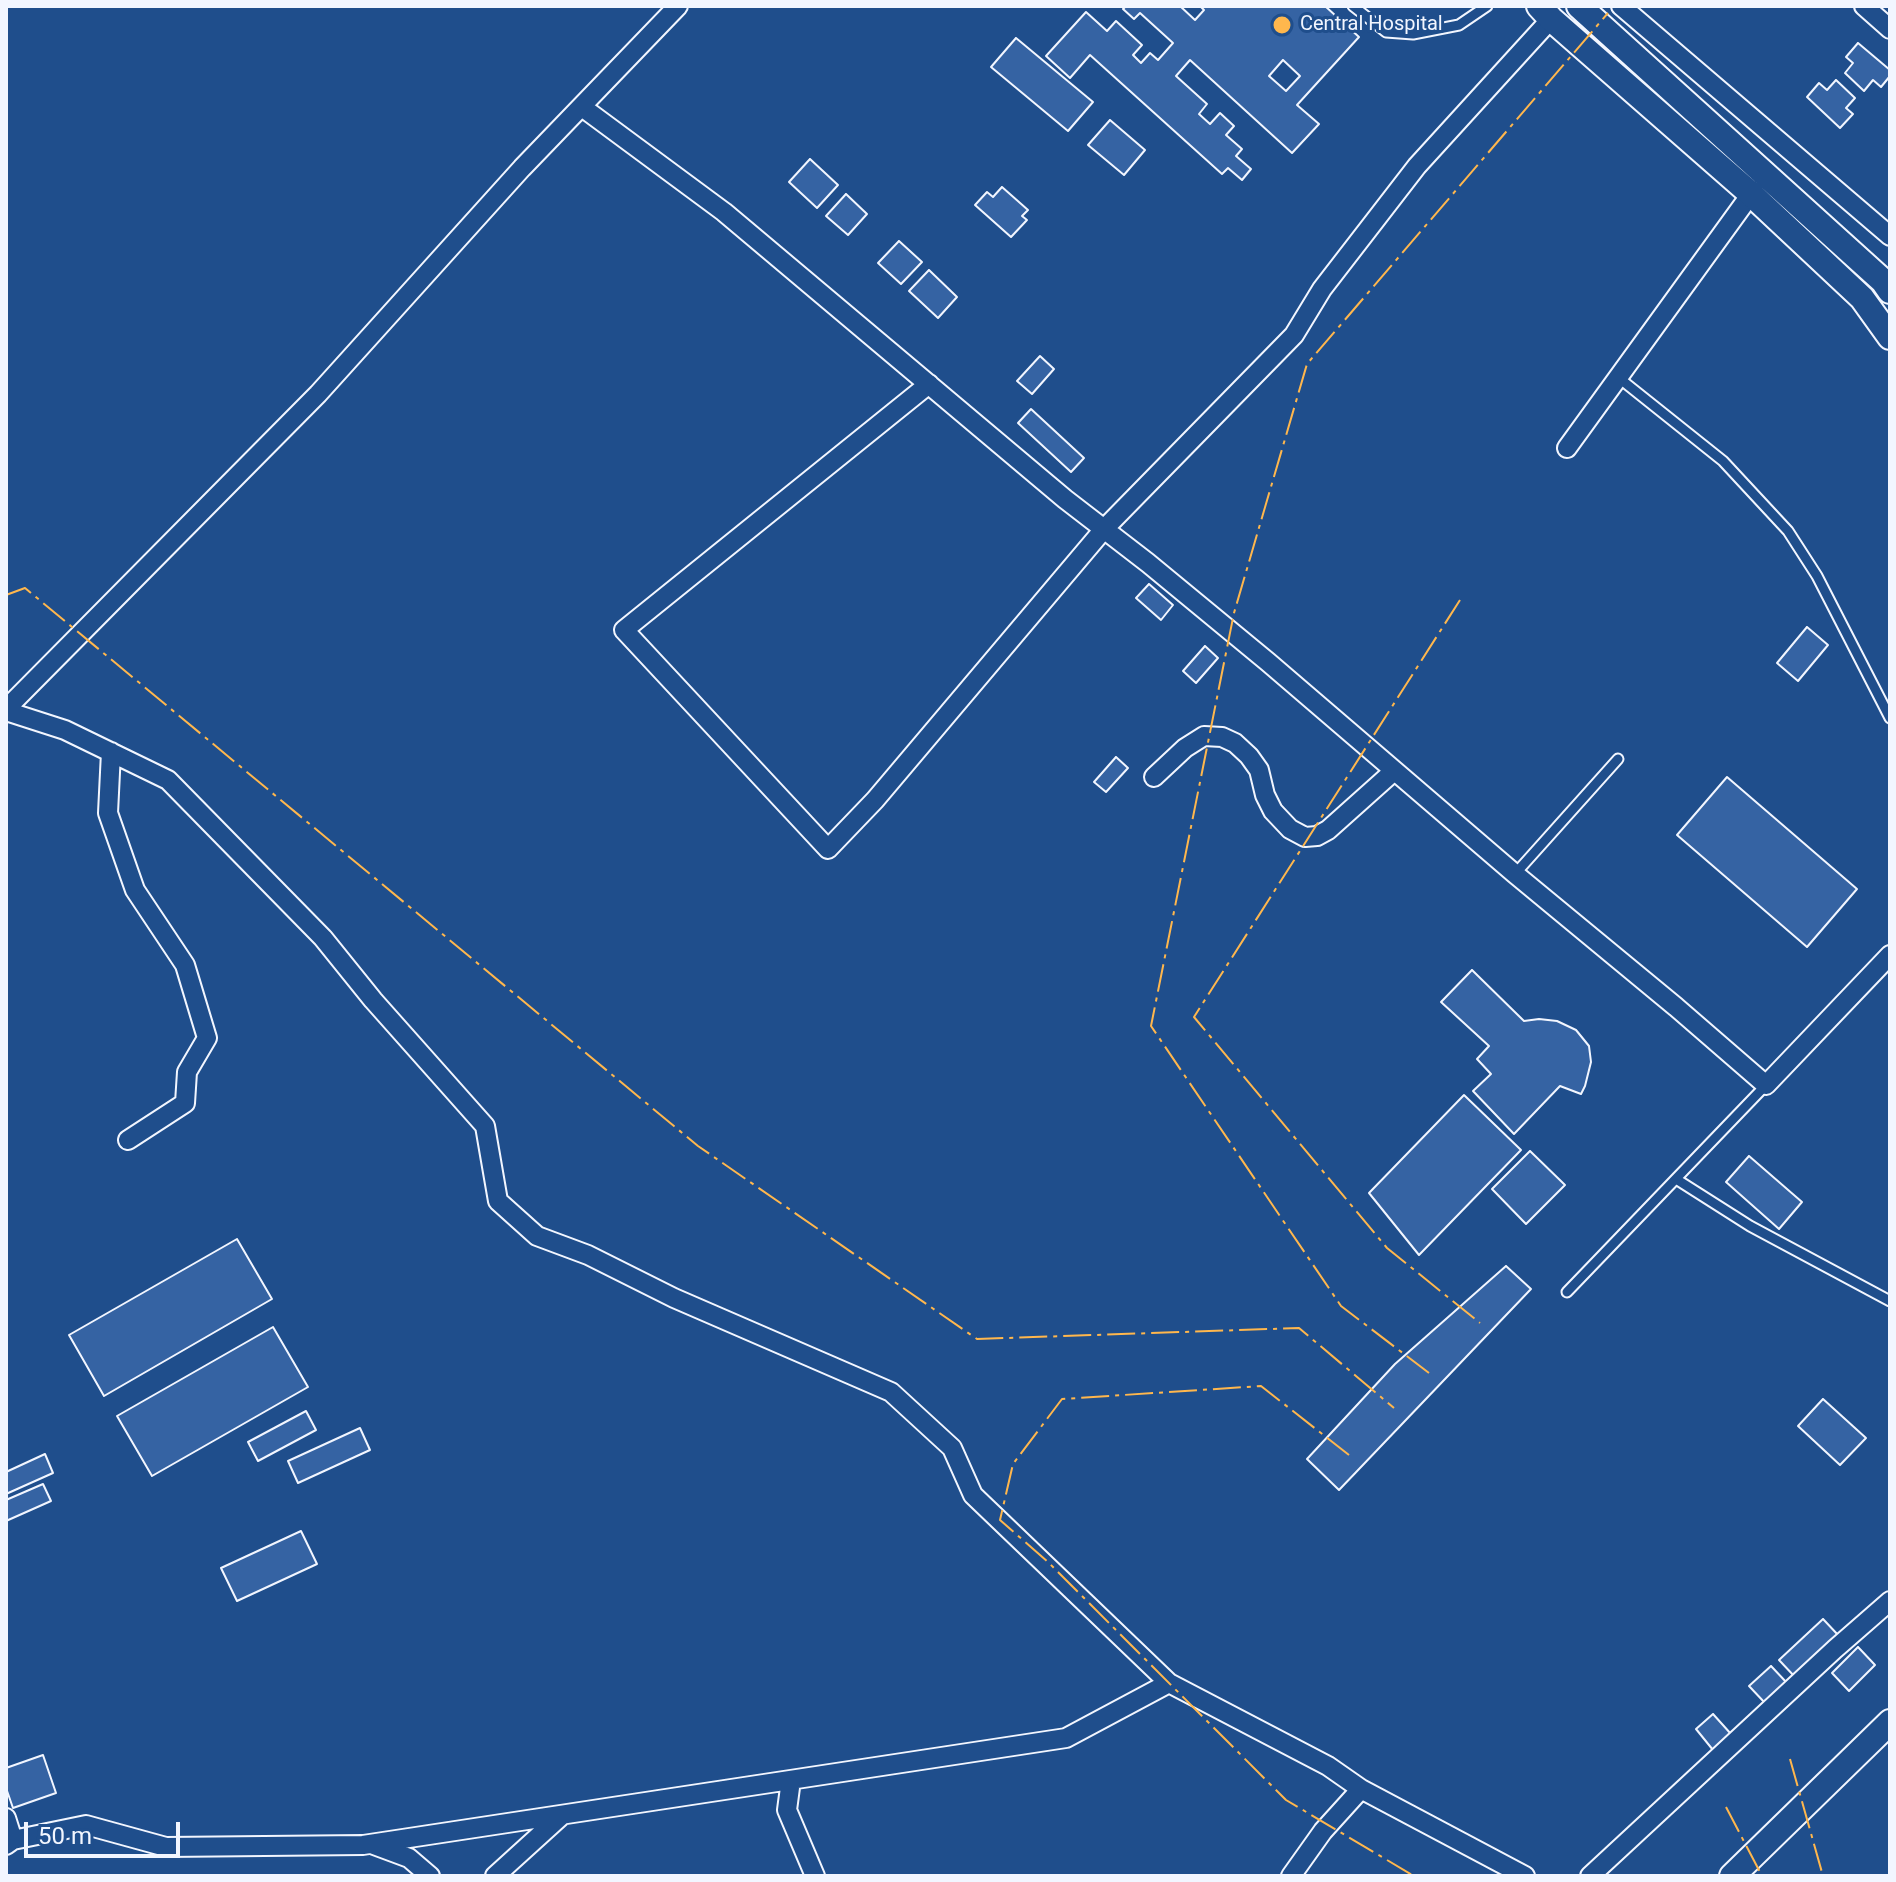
<!DOCTYPE html>
<style>
body{margin:0}
#map{position:relative;width:1896px;height:1882px;overflow:hidden;background:#1f4e8c;font-family:Roboto,sans-serif}
canvas{display:block}
.frame{position:absolute;inset:0;border:8px solid #f2f6ff;pointer-events:none}
.scale{position:absolute;left:24px;top:1822px;width:156px;height:36px;box-sizing:border-box;border:4px solid #f2f6ff;border-top:0;padding-left:10px;font-size:24px;line-height:28px;white-space:nowrap;color:#f2f6ff;-webkit-text-stroke:6px #1f4e8c;paint-order:stroke}
</style>
<div id="map">
<canvas width="1896" height="1882"></canvas>
<div class="frame"></div>
<div class="scale">50 m</div>
</div>
<script>
const g = document.querySelector('canvas').getContext('2d');
g.lineJoin = 'round';
function fillPath(path, color) { g.fillStyle = color; g.fill(path, 'evenodd'); }
const shape = rows => new Path2D(rows.map(r => 'M' + r).join(''));
function strokePath(path, color, width, dash) { g.strokeStyle = color; g.lineWidth = width; g.lineCap = dash ? 'butt' : 'round'; g.setLineDash(dash || []); g.stroke(path); }
function drawText(font, color, halo, rows, align = 'center') {
  g.font = font + ' Roboto,sans-serif'; g.lineWidth = 6; g.setLineDash([]); g.textBaseline = 'middle'; g.strokeStyle = halo; g.fillStyle = color; for (const [text, x, y, turn = 0] of rows) {
    g.save(); g.translate(x, y); g.rotate((+turn || 0) * Math.PI / 180); g.textAlign = isNaN(turn) ? turn : align; if (halo) g.strokeText(text, 0, 0); g.fillText(text, 0, 0); g.restore();
  }
}
const building = shape([
 [1126,6,1180,6,1195,20,1204,10,1200,6,1325,6,1359,37,1297,105,1319,124,1292,153,1190,60,1176,76,1207,104,1199,114,1210,124,1220,113,1234,126,1226,135,1242,149,1236,156,1251,169,1242,180,1228,168,1222,174,1090,55,1070,78,1046,56,1086,12,1107,31,1116,21,1142,45,1133,55,1141,63,1150,53,1158,60,1173,43,1140,13,1134,19,1123,9,1126,6],
 [1283,60,1300,76,1286,91,1269,76,1283,60],
 [1016,38,1093,102,1068,131,991,67,1016,38],
 [1858,43,1890,70,1890,76,1881,87,1873,80,1864,91,1845,73,1853,63,1846,57,1858,43],
 [1836,80,1855,98,1846,108,1853,114,1840,128,1807,97,1819,83,1827,90,1836,80],
 [1110,120,1145,150,1124,175,1088,145,1110,120],
 [810,159,838,185,817,208,789,182,810,159],
 [1002,187,1028,210,1022,216,1027,220,1011,237,975,205,987,192,993,197,1002,187],
 [846,194,867,214,848,235,826,216,846,194],
 [899,241,922,262,901,284,878,263,899,241],
 [929,270,957,297,938,318,909,291,929,270],
 [1040,356,1054,369,1032,394,1017,381,1040,356],
 [1031,409,1084,458,1071,472,1018,423,1031,409],
 [1149,584,1173,605,1161,620,1136,598,1149,584],
 [1807,627,1828,645,1798,681,1777,663,1807,627],
 [1205,646,1218,658,1196,683,1183,671,1205,646],
 [1116,757,1128,768,1106,792,1094,782,1116,757],
 [1727,777,1857,889,1807,947,1677,835,1727,777],
 [1472,970,1524,1021,1539,1019,1557,1021,1576,1030,1589,1046,1591,1062,1585,1086,1581,1094,1560,1086,1514,1134,1473,1091,1491,1074,1477,1059,1489,1046,1441,1002,1472,970],
 [1464,1095,1521,1150,1419,1255,1369,1193,1464,1095],
 [1530,1151,1565,1185,1526,1224,1492,1189,1530,1151],
 [1749,1156,1802,1202,1779,1229,1726,1182,1749,1156],
 [237,1239,272,1299,104,1396,69,1335,237,1239],
 [1506,1266,1531,1289,1339,1490,1307,1459,1395,1364,1506,1266],
 [273,1327,308,1387,152,1476,117,1416,273,1327],
 [1823,1399,1866,1438,1840,1465,1798,1426,1823,1399],
 [306,1411,316,1430,258,1461,248,1442,306,1411],
 [360,1428,370,1450,298,1483,288,1461,360,1428],
 [45,1454,53,1473,6,1494,6,1472,45,1454],
 [43,1484,51,1501,6,1521,6,1500,43,1484],
 [301,1531,317,1564,237,1601,221,1568,301,1531],
 [1823,1619,1839,1636,1795,1677,1779,1660,1823,1619],
 [1858,1647,1875,1665,1849,1691,1832,1673,1858,1647],
 [1771,1666,1787,1683,1765,1703,1749,1686,1771,1666],
 [1713,1714,1731,1734,1713,1750,1696,1729,1713,1714],
 [43,1755,56,1793,13,1808,6,1788,6,1768,43,1755]
]);
fillPath(building, '#3563a3');
strokePath(building, '#f2f6ff', 2);
const service = shape([
 [1353,6,1386,32,1413,34,1459,25,1487,6],
 [1619,378,1723,461,1788,531,1817,576,1890,718],
 [1515,874,1618,759],
 [1676,1179,1750,1226,1890,1301],
 [1567,1292,1766,1085]
]);
const minor = shape([
 [1621,6,1890,236],
 [1864,6,1890,29],
 [582,107,724,212,1065,499,1148,563,1268,662,1515,874,1676,1007,1766,1085,1890,955],
 [929,384,624,630,828,849,875,800,1104,529,1294,335,1322,289,1417,166,1551,19],
 [1567,448,1751,194],
 [6,709,318,394,522,168,678,6],
 [6,711,65,730,168,780,323,938,373,1000,485,1126,498,1201,537,1236,588,1255,674,1298,891,1392,952,1448,973,1495,1169,1683],
 [111,752,108,813,135,890,185,965,207,1038,187,1072,185,1103,128,1140],
 [1154,777,1185,748,1204,736,1222,737,1235,743,1249,756,1259,770,1265,795,1273,811,1290,829,1305,837,1317,836,1328,830,1394,771],
 [791,1780,787,1810,815,1876],
 [6,1818,13,1840],
 [6,1845,13,1840,86,1825,166,1847,363,1845,1066,1738,1169,1683,1328,1766,1361,1789,1525,1876],
 [374,1845,409,1858,430,1876],
 [495,1876,561,1816],
 [1291,1876,1323,1831,1361,1789],
 [1590,1876,1835,1649,1890,1601]
]);
const tertiary = shape([
 [1539,6,1551,19,1751,194,1862,298,1890,337],
 [1579,6,1883,281,1890,291],
 [1732,1876,1890,1722]
]);
strokePath(service, '#f2f6ff', 13);
strokePath(minor, '#f2f6ff', 22);
strokePath(tertiary, '#f2f6ff', 28);
strokePath(service, '#1f4e8c', 9);
strokePath(minor, '#1f4e8c', 18);
strokePath(tertiary, '#1f4e8c', 24);
strokePath(shape([
 [6,595,25,588,698,1146,977,1339,1299,1328,1394,1408],
 [1460,600,1194,1017,1387,1248,1480,1323],
 [1429,1373,1341,1306,1151,1026,1234,613,1307,364,1608,13],
 [1349,1455,1261,1386,1062,1399,1013,1464,1000,1520,1048,1562,1286,1800,1414,1876],
 [1790,1759,1823,1876],
 [1726,1807,1762,1876]
]), '#ffb74d', 2, [28, 6, 4, 6]);
for (const [x, y, r, color] of [
 [1282,25,10,"#ffb74d"]
]) { const dot = new Path2D(); dot.arc(x, y, r, 0, 2 * Math.PI); g.fillStyle = color; g.fill(dot); strokePath(dot, '#1f4e8c', 3); }
drawText('20px', '#f2f6ff', '#1f4e8c', [
 ["Central Hospital",1300,25]
], 'left');
</script>
